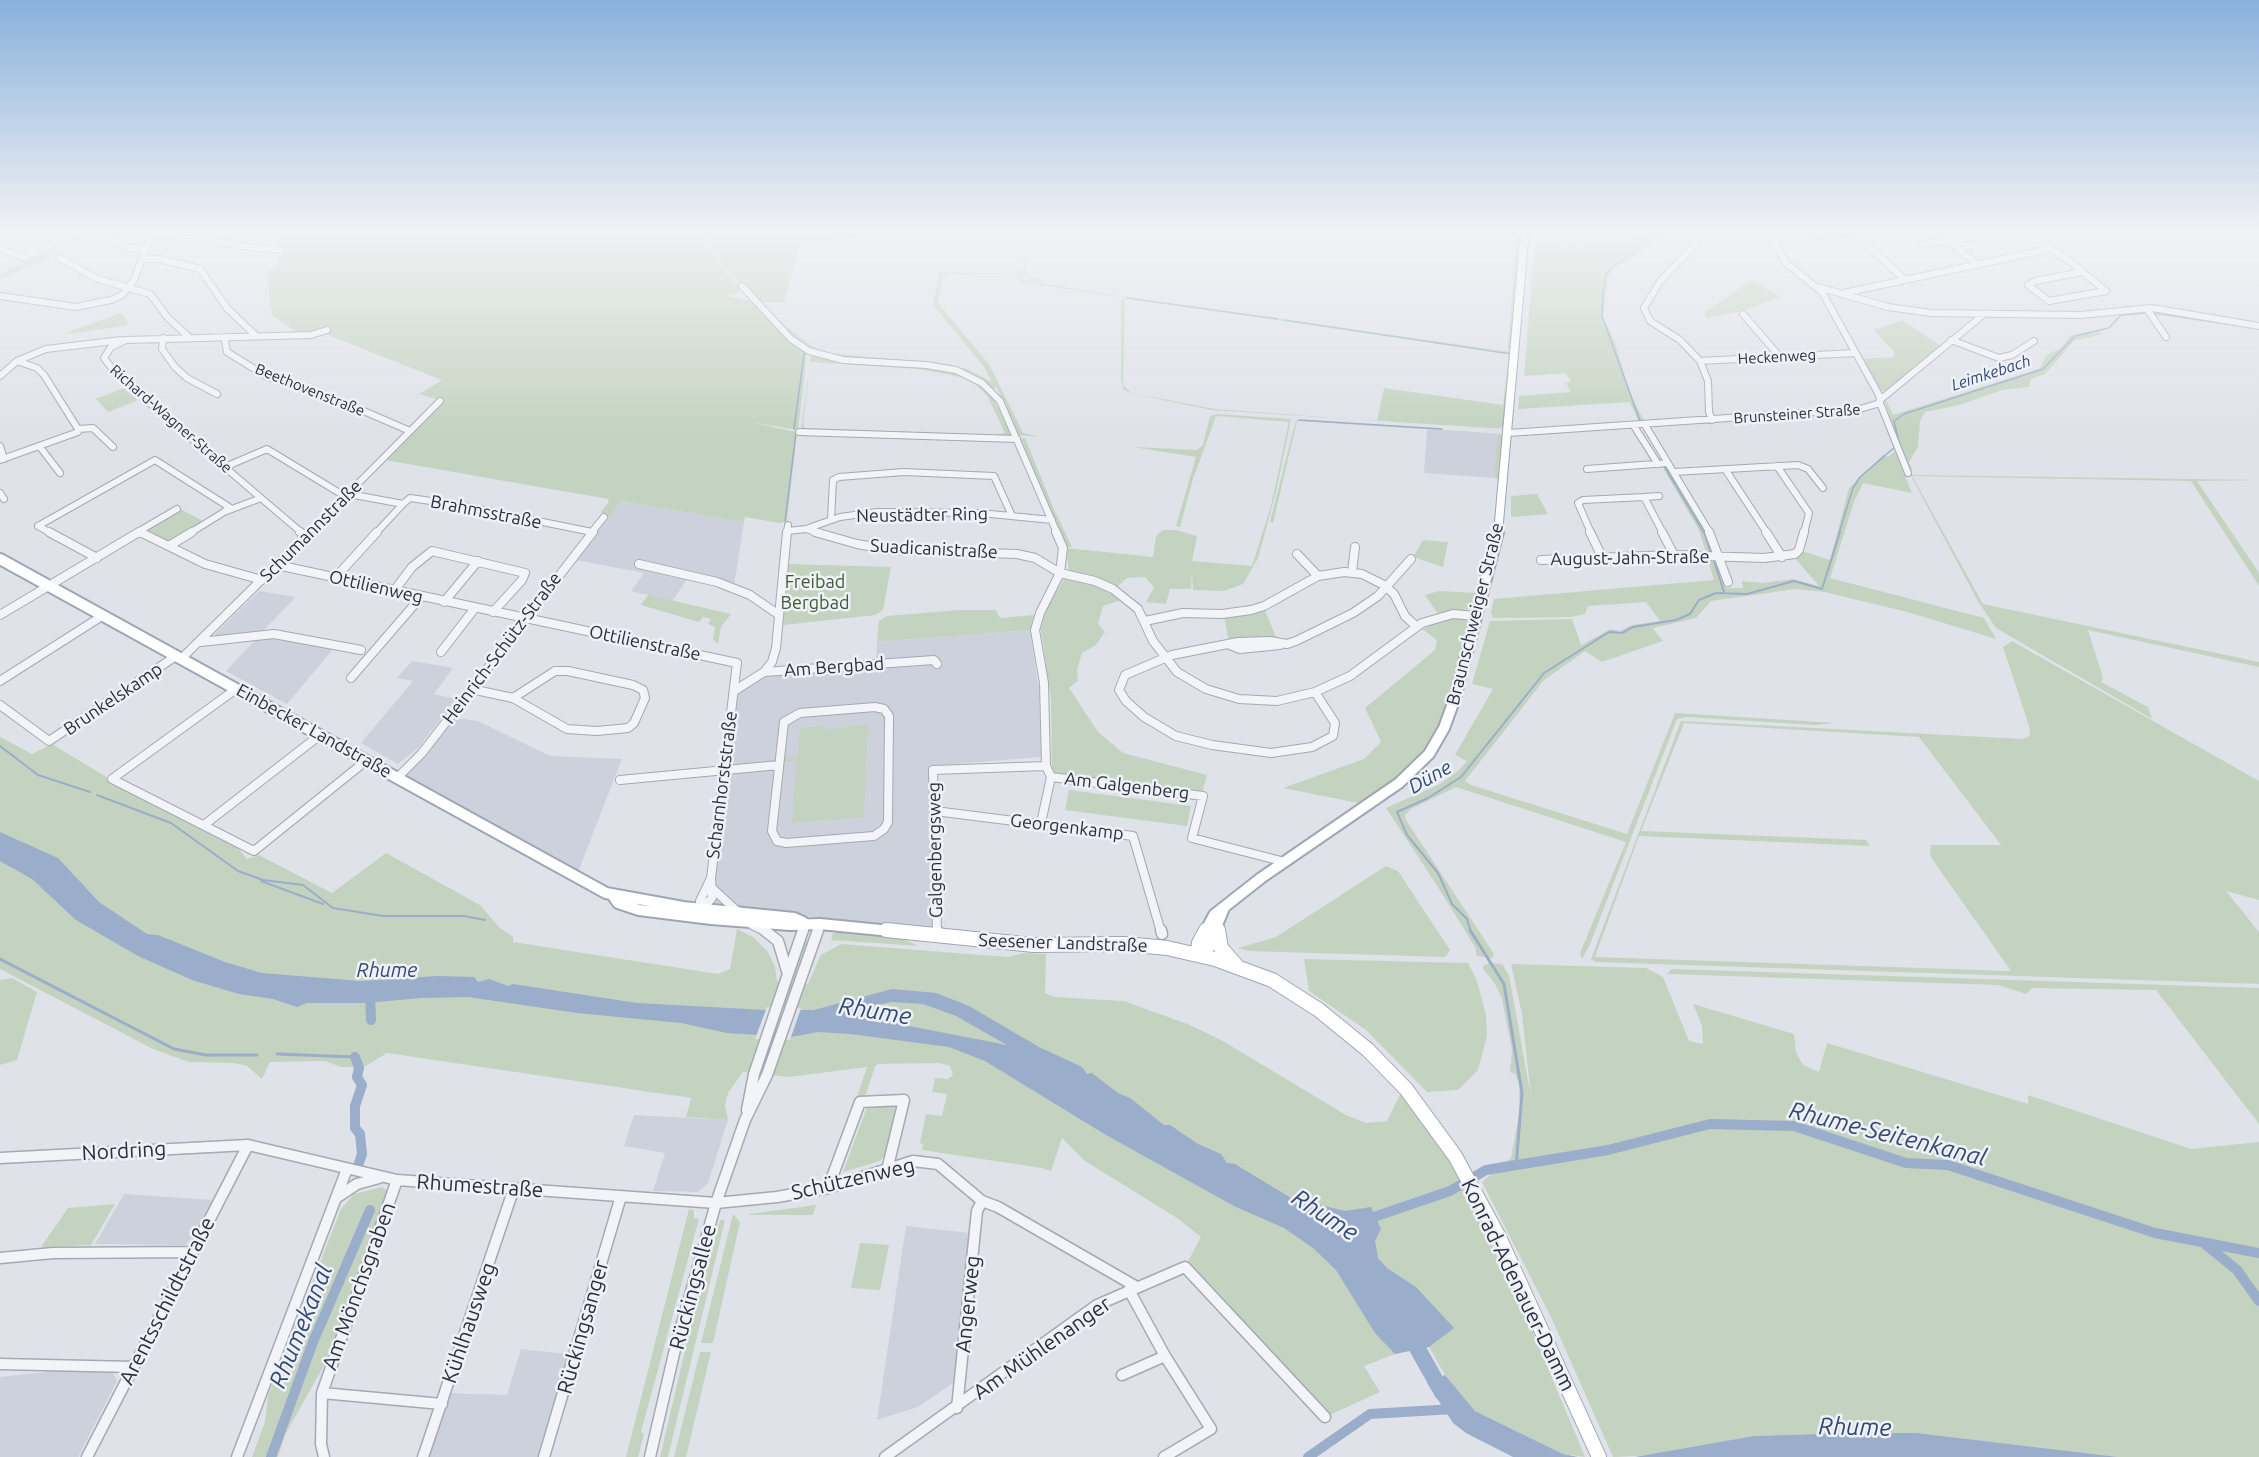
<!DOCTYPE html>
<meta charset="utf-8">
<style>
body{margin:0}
canvas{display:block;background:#dfe2e9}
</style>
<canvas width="2259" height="1457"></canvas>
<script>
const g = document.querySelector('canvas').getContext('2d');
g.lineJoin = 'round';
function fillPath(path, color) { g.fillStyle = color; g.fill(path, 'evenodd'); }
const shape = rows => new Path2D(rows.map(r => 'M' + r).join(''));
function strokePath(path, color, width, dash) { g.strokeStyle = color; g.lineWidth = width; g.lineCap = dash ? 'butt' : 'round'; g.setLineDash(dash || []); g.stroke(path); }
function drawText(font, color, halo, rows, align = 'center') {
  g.font = font + ' Ubuntu,sans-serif'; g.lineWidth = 5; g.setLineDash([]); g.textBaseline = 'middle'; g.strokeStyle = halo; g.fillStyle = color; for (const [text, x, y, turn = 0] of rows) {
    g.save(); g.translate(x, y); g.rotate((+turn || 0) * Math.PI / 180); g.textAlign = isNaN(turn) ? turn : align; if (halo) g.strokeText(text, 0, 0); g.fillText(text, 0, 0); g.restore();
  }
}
fillPath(shape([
 [1799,230,1848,230,1857,238,1812,240],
 [1427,429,1499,434,1494,478,1424,473],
 [621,501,744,522,734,586,691,574,672,601,631,591,644,573,576,560],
 [259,591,296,597,261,633,216,637,215,634],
 [1030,630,1039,692,1041,757,929,766,933,770,939,929,703,906,732,690,779,669,876,661,877,642],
 [281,637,334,648,287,704,226,671,256,639],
 [412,661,453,668,434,694,456,699,419,747,398,764,361,743,413,681,397,678],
 [452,717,478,721,550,756,622,759,576,877,402,781],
 [634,1115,728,1120,708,1183,698,1192,653,1191,665,1153,624,1146],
 [124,1194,213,1200,192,1238,185,1245,95,1244],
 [906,1226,970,1233,956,1381,918,1407,877,1420],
 [521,1349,575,1355,544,1457,423,1457,445,1393,507,1395],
 [57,1371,113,1373,117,1381,78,1457,0,1457,0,1377]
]), '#cdd1db');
fillPath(shape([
 [84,230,95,230,46,254,49,258,0,279,0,274],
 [302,230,697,230,728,275,740,285,740,292,727,296,751,301,788,340,807,352,798,430,749,422,797,432,787,521,780,523,745,517,744,522,621,501,609,517,601,512,609,502,608,499,385,460,439,400,419,394,442,380,318,331,299,334,272,315,267,271,278,265,277,257,284,254,274,239],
 [700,230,922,230,801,243,784,302,759,302,727,270],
 [1022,230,1020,275,1022,280,1113,295,1117,297,1021,282,1018,275,950,274,943,276,938,303,989,364,1023,433,1039,437,1019,435,996,386,994,389,972,374,957,369,840,358,814,351,785,328,789,328,810,345,827,353,946,364,967,369,992,382,984,367,933,305,939,272,1019,274],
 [1243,230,1240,235,1028,237,1025,277,1056,283,1032,281,1023,276,1026,237,1028,236,1230,234],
 [1517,230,1523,230,1513,350,1508,349],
 [1635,231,1667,233,1614,268,1608,276,1603,316,1615,343,1631,397,1644,420,1639,422,1630,402,1518,409,1519,396,1571,392,1566,383,1571,382,1566,373,1524,376,1535,240,1631,243,1635,241],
 [1752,280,1780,297,1743,311,1706,318,1705,312],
 [1126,297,1511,352,1504,427,1500,428,1505,429,1211,410,1130,393,1123,389,1121,379,1121,300],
 [1125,298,1509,354,1503,405,1384,388,1377,421,1215,409,1131,393,1123,385],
 [121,313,129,325,69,334,68,332],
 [1902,320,1941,346,1888,392,1878,390,1861,359,1894,357,1894,352,1874,330],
 [2096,330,2102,334,2074,341,2045,374,2031,379,2029,387,2002,390,1959,405,1925,412,1920,421,1918,447,1909,462,1913,471,1908,469,1884,400,1886,400,1893,415,2039,369,2047,355,2061,348,2070,336],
 [811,354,835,361,921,367,954,372,982,386,993,398,1012,435,1008,437,801,430],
 [810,362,918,369,960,377,976,385,988,397,1005,433,996,435,805,428,803,425],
 [124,388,138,400,108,412,96,399],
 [1217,414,1291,419,1276,492,1258,558,1243,584,1224,591,1193,590,1192,573,1191,589,1170,589,1166,604,1146,602,1154,587,1145,577,1127,578,1117,587,1069,573,1066,548,1153,557,1156,536,1163,530,1176,530,1197,536,1192,561,1252,566,1271,506,1289,422,1216,416,1193,479,1180,527,1176,526,1196,457,1133,447,1197,450,1203,445,1210,416],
 [1296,420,1503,434,1501,479,1494,478,1498,434,1297,421,1273,523,1270,522],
 [1025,438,1053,507,1072,547,1066,547,1021,439],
 [1895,451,1912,493,1863,483,1854,502,1830,578,1984,618,1996,639,1911,613,1825,592,1796,589,1711,601,1696,618,1653,628,1663,641,1602,662,1585,651,1544,680,1465,781,1471,785,1627,834,1675,713,1836,723,1815,725,1686,717,1677,719,1590,944,1582,959,1580,953,1626,842,1456,787,1411,809,1405,815,1406,820,1494,954,1492,958,1477,956,1475,947,1436,884,1386,808,1440,784,1459,770,1467,761,1455,755,1493,689,1472,684,1490,621,1572,619,1581,645,1611,629,1620,631,1632,625,1660,621,1646,602,1588,606,1585,614,1571,617,1493,618,1491,612,1494,599,1714,580,1707,557,1716,559,1727,588,1743,588,1742,581,1762,583,1793,579,1819,586,1794,557,1802,551,1830,560,1849,488,1883,455,1888,457],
 [1668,465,1706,528,1713,553,1706,553,1699,530,1662,466],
 [1911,476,1912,475,2259,480,2197,481,2259,573,2259,586,2191,481,1912,476,1983,604,2259,662,2259,667,2088,630,2103,678,2101,682,2148,707,2152,719,1996,628,1979,603],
 [1537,494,1548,514,1511,517,1511,496],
 [180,509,205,522,173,542,166,543,147,533,148,529],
 [1423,540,1448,542,1443,567,1413,557],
 [789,564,891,567,883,610,876,615,783,625],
 [1064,579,1093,583,1121,600,1103,606,1098,624,1105,632,1096,645,1082,653,1077,670,1078,681,1069,688,1098,732,1123,753,1207,775,1202,794,1052,774,1051,699,1041,629,1046,609],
 [1439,591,1478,593,1474,608,1438,614,1425,595],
 [648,595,731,614,721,627,718,644,713,640,715,627,708,624,711,619,703,617,699,622,641,605],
 [960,610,996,610,1000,618,1034,615,1030,630,877,642,879,621,887,616],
 [1265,611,1277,639,1229,642,1224,616],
 [1447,617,1464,617,1469,624,1440,724,1432,741,1407,770,1363,804,1283,788,1364,759,1381,742,1365,708,1435,650,1437,640,1422,629,1432,625,1432,622],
 [2012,641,2259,781,2259,900,2226,891,2259,932,2259,984,1595,962,1591,959,1681,721,2023,739,2030,736,2029,726,2003,647],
 [1684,723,1919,737,2001,845,1931,845,1930,856,2011,971,1595,957,1639,836,1870,846,1866,840,1641,831],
 [868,724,864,817,792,823,797,761,782,762,783,758,798,757,800,728,827,726,827,730],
 [0,737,32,754,52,744,108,778,111,785,128,790,236,846,247,859,259,855,332,893,386,853,480,905,499,927,513,937,513,942,718,974,730,969,737,929,753,937,768,952,775,967,777,981,790,982,803,941,807,941,793,982,808,984,821,955,841,944,1007,957,1024,953,1046,954,1045,993,1055,997,1124,1001,1190,1025,1221,1040,1346,1115,1366,1123,1387,1121,1401,1093,1455,1169,1529,1323,1585,1457,1563,1454,1475,1411,1445,1375,1429,1347,1395,1354,1364,1366,1380,1392,1325,1417,1185,1267,1201,1237,1177,1218,1085,1161,1062,1138,1051,1171,1042,1168,922,1150,923,1144,920,1143,926,1114,942,1116,947,1094,932,1092,935,1078,948,1079,953,1075,950,1066,939,1063,878,1064,875,1066,865,1097,857,1097,867,1067,789,1077,743,1072,728,1093,725,1106,728,1120,686,1117,691,1098,387,1053,364,1067,341,1067,325,1061,270,1062,262,1079,247,1066,234,1063,189,1062,153,1049,0,969],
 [1069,790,1191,806,1187,826,1065,810],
 [1386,866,1398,871,1450,950,1445,957,1249,951,1238,948,1276,937],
 [844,932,905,940,919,946,831,940,833,933],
 [1304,959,1468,963,1477,981,1486,1015,1487,1036,1478,1070,1458,1090,1427,1092,1366,1030,1309,991],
 [1489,963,1502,964,1509,975,1531,1097,1522,1014,1511,964,1646,968,1663,977,1689,1041,1703,1044,1702,1026,1693,1004,1794,1034,1796,1052,1803,1065,1819,1072,1827,1043,2028,1104,2028,1095,2191,1149,2259,1142,2259,1457,2118,1457,1917,1433,1851,1433,1754,1436,1655,1455,1613,1457,1551,1317,1482,1182,1511,1158,1520,1110,1519,1084,1515,1074,1510,1072,1512,1050,1502,999,1494,982,1483,969,1483,966],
 [1672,969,2259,988,2259,1124,2156,990,2032,988,2026,994,1998,985,1667,974],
 [12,978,37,992,17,1060,0,1065,0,980],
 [897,1105,884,1156,880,1161,843,1172,867,1107],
 [382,1187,386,1190,386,1199,326,1362,285,1435,278,1457,252,1457,265,1422,268,1396,341,1209,354,1194],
 [115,1204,91,1245,41,1247,68,1208],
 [816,1205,813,1215,749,1215,749,1214],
 [689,1209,694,1210,694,1218,699,1219,641,1432,644,1434,638,1457,626,1457],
 [733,1214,740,1222,713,1343,701,1343],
 [720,1220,725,1220,668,1457,660,1457,693,1317],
 [860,1243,889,1245,880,1290,851,1288],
 [700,1352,711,1352,686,1457,674,1457]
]), '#c4d3c0');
fillPath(shape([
 [0,832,58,858,99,902,147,934,158,935,225,962,262,973,360,981,438,976,474,977,478,982,489,979,508,986,513,984,637,1003,765,1010,814,1010,892,989,936,993,969,1006,1039,1047,1082,1067,1087,1074,1092,1073,1118,1093,1130,1098,1164,1125,1170,1125,1198,1144,1221,1154,1227,1163,1235,1164,1291,1198,1345,1211,1371,1207,1381,1229,1375,1241,1378,1258,1387,1268,1416,1287,1454,1328,1429,1347,1395,1354,1375,1333,1336,1270,1313,1248,1284,1228,1234,1206,1106,1135,985,1061,949,1047,850,1034,818,1032,791,1037,727,1033,681,1023,577,1013,468,997,421,998,366,1003,307,1003,297,1007,273,999,239,994,192,980,138,956,76,920,32,879,0,861],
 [892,1002,923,1004,956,1016,1007,1045,847,1014,865,1007],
 [1445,1375,1475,1411,1563,1454,1578,1457,1513,1457,1466,1433,1453,1423,1427,1383],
 [1851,1433,1917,1433,2118,1457,1635,1457,1754,1436]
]), '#9aadca');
fillPath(shape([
 [767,1007,801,1008,790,1040,755,1039]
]), '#dfe2e9');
strokePath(shape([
 [1127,298,1278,319],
 [2153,313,2227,324],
 [1284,320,1511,354],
 [1512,335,1520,230],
 [1299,420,1442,429],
 [1640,421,1602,316,1603,292,1606,275,1613,267,1663,233],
 [1503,425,1506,395],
 [794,429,804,354],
 [1900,447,1894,421,1904,414,2043,369,2075,336,2109,328,2121,315,2147,313],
 [1664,466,1704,533],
 [785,521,796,433],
 [1839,533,1853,488,1860,477,1895,447]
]), '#9aadca', 1.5);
strokePath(shape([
 [1704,532,1711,553],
 [1713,558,1724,592],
 [0,746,38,775,90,792],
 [97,795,171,823,238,871,263,880,303,885,333,908,383,916,464,916,485,920],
 [261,881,323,904],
 [1471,932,1467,919,1452,904,1438,873,1407,835,1397,812,1428,798,1461,777,1544,673,1609,632,1622,633,1633,627,1676,620,1690,614,1699,600,1716,593,1747,594,1794,581,1822,589,1840,532]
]), '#9aadca', 2);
strokePath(shape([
 [1470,930,1504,984,1522,1093,1516,1167],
 [0,959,174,1049,206,1055,257,1055],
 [277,1054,355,1057]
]), '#9aadca', 3);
strokePath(shape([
 [370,993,371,1020],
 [355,1057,359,1068,357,1077,362,1085,355,1106,355,1128,360,1134,362,1154,359,1163],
 [1368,1219,1450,1191,1486,1170,1608,1150,1710,1124,1794,1126,1906,1163,1948,1165,2155,1233,2259,1253],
 [2205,1244,2237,1270,2259,1301],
 [271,1457,313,1342,370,1210],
 [1308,1457,1370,1414,1454,1409]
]), '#9aadca', 10);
fillPath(shape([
 [1411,1328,1417,1331,1448,1386,1451,1392,1448,1398,1442,1401,1436,1398,1405,1343,1402,1337,1405,1331,1411,1328]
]), '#9aadca');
const minorFar2 = shape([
 [45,230,56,232],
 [1637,230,1662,231,1702,239],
 [1709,230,1661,280,1644,308,1650,321,1680,340,1700,361,1708,381,1709,412,1712,420],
 [1768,230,1786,263,1822,292,1879,395,1880,403],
 [1851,230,1905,280],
 [96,231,125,247,145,249],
 [152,234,193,235,240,246,281,250],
 [1949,241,1978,265],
 [1923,244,2005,232],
 [0,249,26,258],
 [59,258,98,279,150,294,168,318,189,337],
 [142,259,159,259,200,269,227,308,256,336],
 [742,286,791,339,809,351,843,360,926,365,956,370,982,383,1000,401,1057,533],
 [1818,287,1888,307,1931,313,2081,315,2152,308,2259,326],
 [1844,293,2050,249,2068,260,2106,291,2049,301,2028,285,2035,281,2082,272],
 [0,296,76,307,111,300,122,295,134,280,153,230],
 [2147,309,2166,337],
 [1743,314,1780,357],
 [228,337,225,341,227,352,266,376,359,409,410,431],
 [163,338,162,349,175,367,187,378,217,394],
 [1951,340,1999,358,2012,355,2034,341],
 [17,361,37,368,44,375,78,429],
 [1700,361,1855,353],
 [0,376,17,361,46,349,122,340],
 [1880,400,1983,315],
 [1880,403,1908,473],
 [1645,425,1710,533],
 [1634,426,1658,464],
 [78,429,93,428,113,447],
 [799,432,1017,439],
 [1509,433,1860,409,1880,403],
 [0,446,4,459],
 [40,447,60,473],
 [0,460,78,432,78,429],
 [1777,466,1809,513,1804,533],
 [225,467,267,449,338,492,403,504,410,498,459,505,592,532],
 [1587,469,1668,463],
 [1725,469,1767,533],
 [1674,472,1798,465,1808,469,1823,488],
 [0,493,4,499],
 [1644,497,1659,496],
 [831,519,833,480,839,477,904,472,994,476,1012,516],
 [38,526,155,460,229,507,224,512],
 [38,526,51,533],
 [806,529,821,533],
 [788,531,806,529,840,517,877,512,980,513,1052,520],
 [140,532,143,533],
 [136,533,177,509],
 [190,533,224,512,261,498],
 [302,533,118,376,104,358,111,347,126,340,311,335,327,330],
 [309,533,440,401],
 [376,533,403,504],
 [591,533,604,517],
 [787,533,788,525],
 [1591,533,1578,503,1583,500,1644,497,1663,533]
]);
const minorFar1 = shape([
 [49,532,97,558],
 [140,532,205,564,262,580],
 [300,532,305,536],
 [815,532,857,544,892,550,1017,554,1035,558,1060,573,1095,581,1113,589,1138,609,1153,641,1177,672,1206,689,1239,699,1277,701,1315,692,1350,676,1422,623,1453,614,1476,616],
 [1590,532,1603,559],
 [1662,532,1674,555],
 [1709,532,1728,582],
 [1766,532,1782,557],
 [169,546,192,532],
 [1297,554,1318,576],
 [1541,560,1674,555,1764,558,1795,554,1799,550,1804,532],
 [639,564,717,582,750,595,779,615],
 [277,565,737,663,711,878,712,898,701,910],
 [1352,572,1355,547],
 [335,578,377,532],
 [394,591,412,567,432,551,525,573,522,580,493,612],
 [444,602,478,561],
 [0,615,139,532],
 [1145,621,1183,613,1222,614,1251,610,1264,606,1318,576,1344,572,1362,574,1384,585,1394,594,1405,616,1416,626],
 [201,642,274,634,361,650],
 [1230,645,1240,649,1280,645],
 [441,652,475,608],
 [181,659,310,532],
 [555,671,568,671,633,685,643,690,645,698,634,723,628,728,597,731,567,729,513,698,555,671],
 [764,672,772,662,776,648,787,532],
 [351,678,421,597],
 [0,681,102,616],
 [236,689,112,779,254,851,367,760],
 [471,689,513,698],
 [734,691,764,672,934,660,937,664],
 [1315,692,1335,723,1333,736,1312,747,1271,753,1212,745,1176,736,1144,717,1126,701,1119,690,1125,675,1172,655,1238,642,1270,641,1287,644,1296,641,1353,613,1378,596,1411,559],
 [0,705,49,741,176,656],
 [875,707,884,709,889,716,888,822,884,829,874,836,786,843,777,841,772,831,784,722,800,713,875,707],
 [1046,766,1044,683,1035,630,1040,613,1060,573,1063,548,1056,532],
 [398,777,422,753,593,532],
 [1051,777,1203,796,1192,838,1285,862],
 [620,780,779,765],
 [935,811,1133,836,1161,932],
 [1041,823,1051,777,1046,766],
 [204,825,320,735],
 [713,889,737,911],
 [701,909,700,901,711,878],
 [752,925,767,932],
 [803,932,806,923],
 [817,932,820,924],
 [937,932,933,770,1046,766]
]);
const minor = shape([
 [764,930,778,941,787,971],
 [937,930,937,936],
 [1161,930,1162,934],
 [747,1110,754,1074,803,930],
 [0,1158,248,1145,397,1180,716,1203,777,1197,828,1188,913,1161,938,1164,982,1201,998,1207,1135,1286],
 [828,1188,860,1102,904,1100,887,1170],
 [339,1196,357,1184,379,1178],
 [0,1258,53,1253,193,1252],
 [1129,1290,1165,1356],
 [0,1364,133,1367],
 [1122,1375,1165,1356,1211,1429,1164,1457],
 [322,1393,442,1404],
 [957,1408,977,1211,982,1201],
 [87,1457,248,1145],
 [237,1457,347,1169],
 [324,1457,321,1444,322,1393,397,1180],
 [423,1457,514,1188],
 [544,1457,621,1196],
 [650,1457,676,1345,716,1203,745,1120,767,1075,818,930],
 [885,1457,1097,1305,1185,1267,1325,1417]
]);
const majorFar2 = shape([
 [1498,533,1525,230]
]);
const majorFar1 = shape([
 [0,559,606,893,683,907,794,918,803,922],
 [613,896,618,903,639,910,711,919,790,925,820,924,901,932],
 [1217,927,1218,932],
 [1205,932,1214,915,1261,878,1399,783,1429,754,1444,728,1455,698,1498,532],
 [1214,932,1224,908]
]);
const major = shape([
 [886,930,1034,945,1125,944,1167,948,1215,959,1272,980,1319,1010,1368,1050,1406,1089,1455,1156,1499,1237,1599,1457],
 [1218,930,1221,948,1236,965],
 [1198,954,1199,943,1206,930],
 [1198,954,1208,946,1215,930]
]);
strokePath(minorFar2, '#a4a9b3', 8);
strokePath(minorFar1, '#a4a9b3', 10);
strokePath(minor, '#a4a9b3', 13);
strokePath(majorFar2, '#9ea6b5', 10);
strokePath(majorFar1, '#9ea6b5', 14);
strokePath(major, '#9ea6b5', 16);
strokePath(minorFar2, '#f2f4f7', 6);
strokePath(minorFar1, '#f2f4f7', 8);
strokePath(minor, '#f2f4f7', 10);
strokePath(majorFar2, '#fff', 8);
strokePath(majorFar1, '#fff', 10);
strokePath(major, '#fff', 14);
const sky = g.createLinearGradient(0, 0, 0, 434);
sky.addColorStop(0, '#89b1dc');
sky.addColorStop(0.53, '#f1f2f5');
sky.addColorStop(1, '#f1f2f500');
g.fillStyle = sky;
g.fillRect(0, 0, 2259, 434);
drawText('15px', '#282f40', '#eff1f6', [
 ["Heckenweg",1777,357,-3],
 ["Beethovenstraße",310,390,22],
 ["Brunsteiner Straße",1797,414,-4],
 ["Richard-Wagner-Straße",171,419,41]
]);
drawText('italic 16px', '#314a75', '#eff1f6', [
 ["Leimkebach",1991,373,-18]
]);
drawText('18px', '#282f40', '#eff1f6', [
 ["Brahmsstraße",486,512,11],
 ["Neustädter Ring",922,515,-1],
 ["Schumannstraße",311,531,-45],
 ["Suadicanistraße",934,549,3],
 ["August-Jahn-Straße",1630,558,-1],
 ["Ottilienweg",376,587,13],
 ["Braunschweiger Straße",1475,614,-76],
 ["Ottilienstraße",645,643,12],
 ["Heinrich-Schütz-Straße",502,648,-53],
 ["Am Bergbad",834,667,-4],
 ["Brunkelskamp",113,699,-34],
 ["Einbecker Landstraße",314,731,29],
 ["Scharnhorststraße",722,785,-83],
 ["Am Galgenberg",1127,786,7],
 ["Georgenkamp",1067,827,7],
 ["Galgenbergsweg",935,850,-91],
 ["Seesener Landstraße",1063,943,2]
]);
drawText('18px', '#395c35', '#eff1f6', [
 ["Freibad",815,582],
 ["Bergbad",815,603]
]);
drawText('italic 20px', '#314a75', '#eff1f6', [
 ["Düne",1430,777,-30],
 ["Rhume",387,970]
]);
drawText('21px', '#282f40', '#eff1f6', [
 ["Nordring",124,1151,-3],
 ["Schützenweg",853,1179,-13],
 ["Rhumestraße",480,1186,4],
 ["Konrad-Adenauer-Damm",1518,1285,64],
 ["Am Mönchsgraben",359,1286,-70],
 ["Rückingsallee",693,1287,-75],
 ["Arentsschildtstraße",167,1301,-63],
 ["Angerweg",968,1304,-84],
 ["Kühlhausweg",469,1323,-71],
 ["Rückingsanger",583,1327,-74],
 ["Am Mühlenanger",1042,1348,-35]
]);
drawText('italic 24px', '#314a75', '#eff1f6', [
 ["Rhume",875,1011,9],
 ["Rhume-Seitenkanal",1888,1134,14],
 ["Rhume",1325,1215,33],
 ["Rhumekanal",301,1326,-68],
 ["Rhume",1855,1427,1]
]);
</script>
